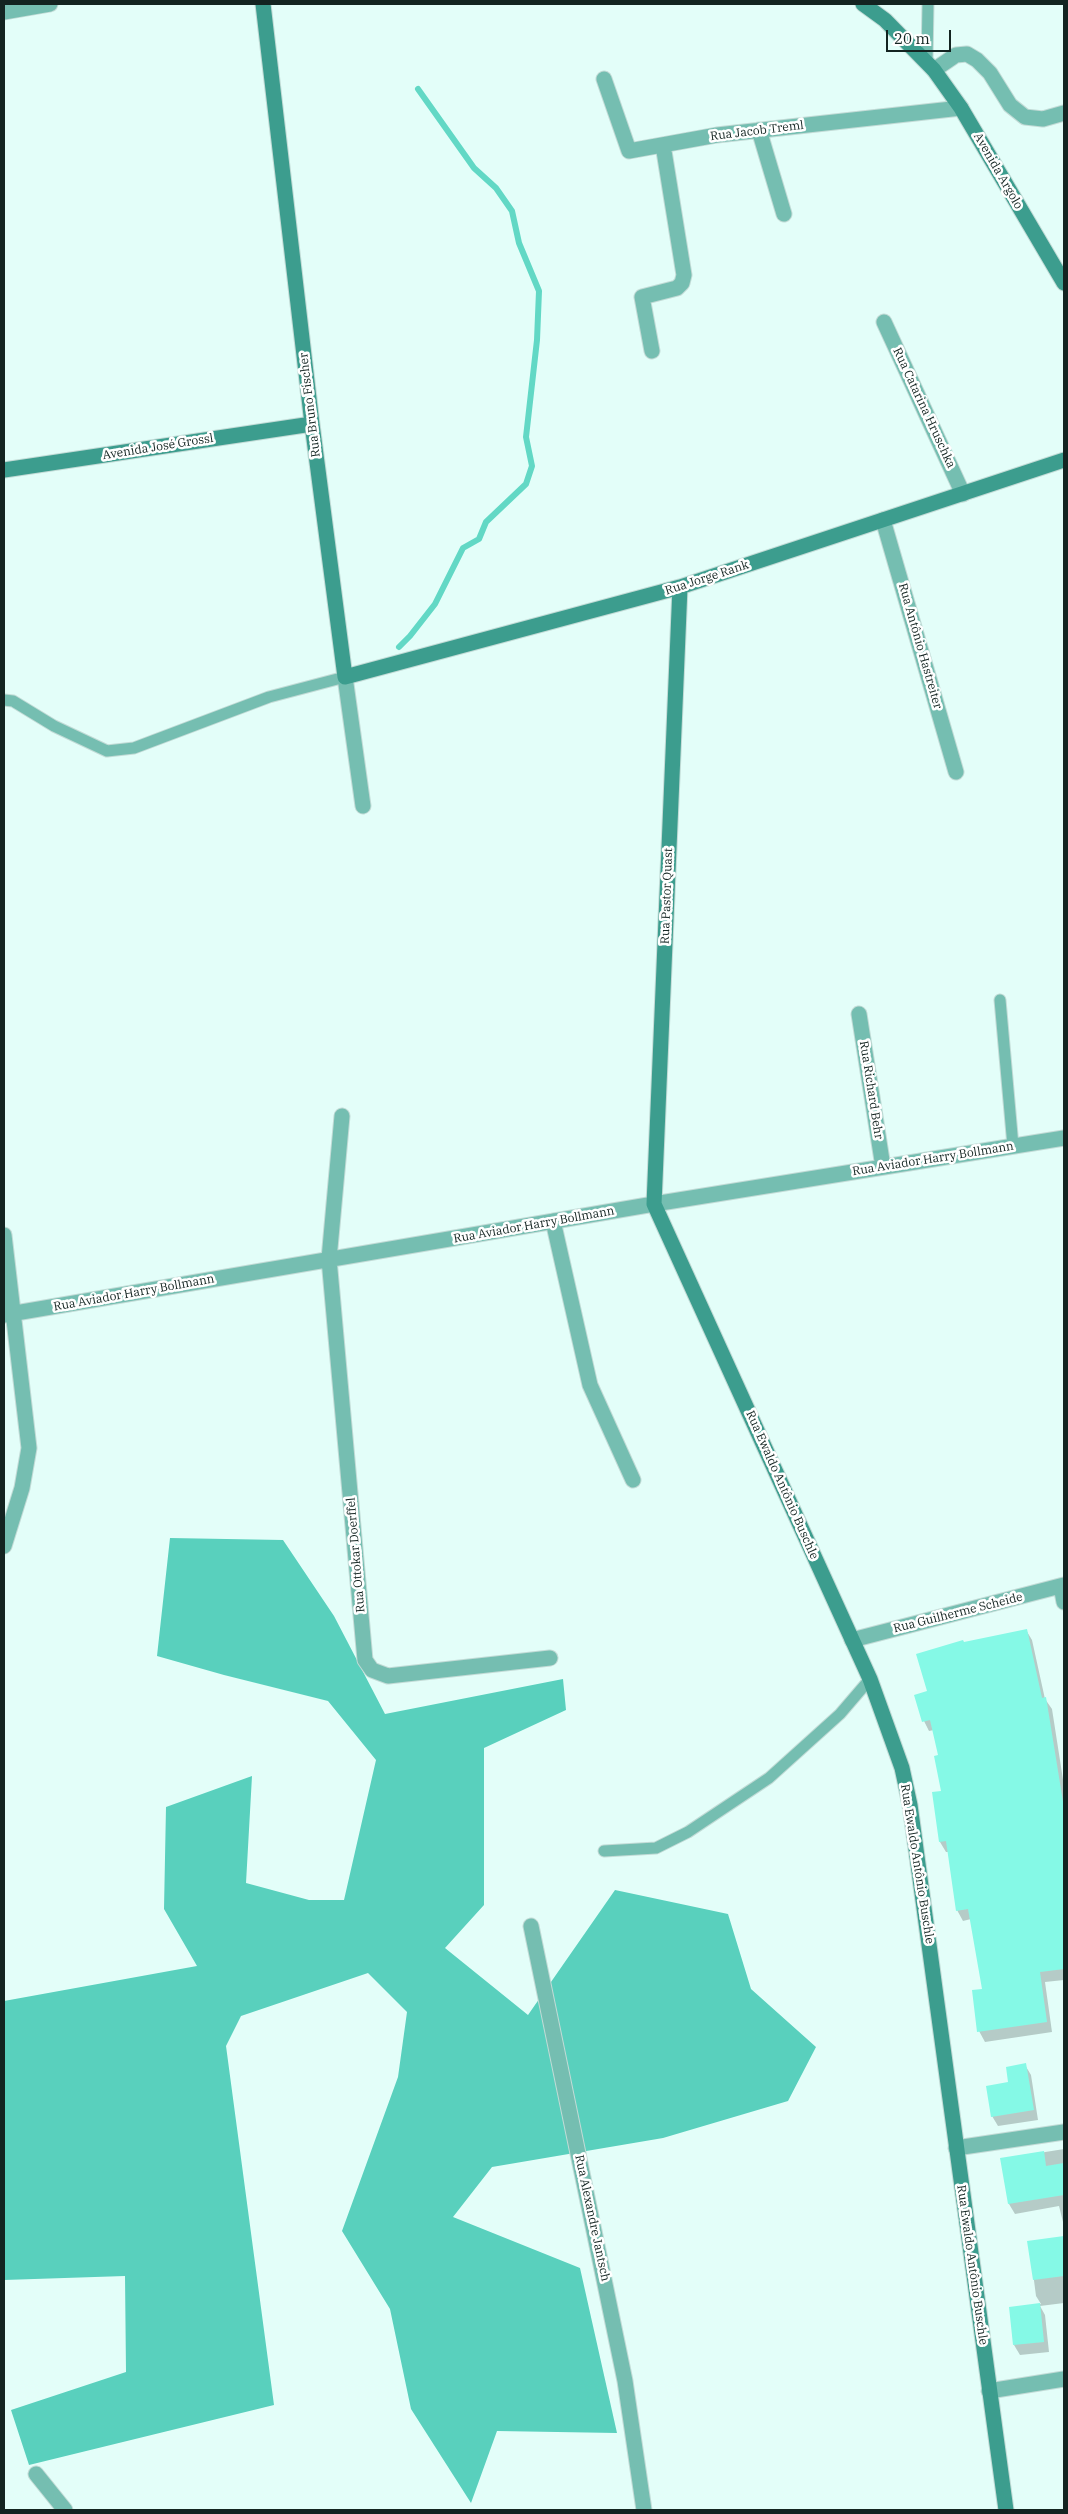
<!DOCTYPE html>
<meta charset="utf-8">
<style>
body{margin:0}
#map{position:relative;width:1068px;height:2514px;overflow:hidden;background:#e3fef9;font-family:"IBM Plex Serif",serif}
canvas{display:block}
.frame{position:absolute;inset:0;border:5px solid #132421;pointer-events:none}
.scale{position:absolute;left:886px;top:30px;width:65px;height:22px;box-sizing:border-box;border:2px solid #132421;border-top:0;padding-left:6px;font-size:15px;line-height:18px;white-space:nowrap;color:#132421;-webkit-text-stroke:4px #fff;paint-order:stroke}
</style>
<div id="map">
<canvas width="1068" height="2514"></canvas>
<div class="frame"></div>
<div class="scale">20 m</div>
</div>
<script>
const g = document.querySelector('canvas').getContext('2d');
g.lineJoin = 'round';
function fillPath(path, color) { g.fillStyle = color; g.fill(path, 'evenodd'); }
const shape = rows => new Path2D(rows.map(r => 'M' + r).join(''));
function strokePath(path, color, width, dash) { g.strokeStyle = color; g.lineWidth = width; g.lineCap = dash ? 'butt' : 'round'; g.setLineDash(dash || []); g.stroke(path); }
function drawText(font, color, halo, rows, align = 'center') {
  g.font = font + ' "IBM Plex Serif",serif'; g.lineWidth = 5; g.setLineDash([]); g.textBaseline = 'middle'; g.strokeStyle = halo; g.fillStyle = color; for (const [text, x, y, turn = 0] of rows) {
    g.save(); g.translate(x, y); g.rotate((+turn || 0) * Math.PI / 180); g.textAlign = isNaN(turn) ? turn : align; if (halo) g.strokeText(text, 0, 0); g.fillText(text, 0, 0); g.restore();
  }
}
fillPath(shape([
 [170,1538,283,1540,334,1616,385,1714,563,1679,566,1710,484,1748,484,1905,445,1948,528,2015,615,1890,728,1914,751,1989,816,2047,788,2101,663,2138,492,2167,453,2217,580,2268,617,2433,497,2431,471,2503,411,2409,390,2309,342,2231,398,2077,407,2012,368,1973,241,2016,226,2046,274,2405,29,2465,11,2410,126,2372,125,2276,4,2280,4,2001,197,1966,164,1909,166,1807,252,1776,246,1883,309,1900,344,1900,376,1760,328,1701,224,1675,157,1656]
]), '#59d0bd');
fillPath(shape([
 [1026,1630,1032,1640,1045,1699,1052,1709,1064,1786,1064,1980,1045,1982,1052,2032,985,2042,979,2031,983,1990,971,1919,963,1921,957,1910,949,1852,946,1852,940,1842,933,1793,942,1792,940,1756,934,1730,929,1731,924,1721,928,1692,963,1643],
 [1025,2065,1031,2075,1038,2120,998,2126,992,2116,1010,2083],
 [1064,2149,1064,2226,1059,2206,1015,2214,1009,2204,1002,2159],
 [1064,2237,1064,2303,1040,2306,1045,2315,1049,2352,1020,2355,1014,2345,1010,2308,1041,2304,1036,2296,1029,2242]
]), '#0003');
strokePath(shape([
 [399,647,410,636,435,604,463,548,479,539,486,522,526,484,532,466,526,437,537,340,539,291,519,243,512,211,496,188,474,168,418,89]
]), '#62d8c5', 6);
fillPath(shape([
 [1027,1629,1042,1698,1046,1697,1064,1808,1064,1969,1040,1972,1047,2022,977,2032,972,1990,982,1989,968,1909,956,1911,946,1841,939,1842,932,1792,941,1791,934,1756,938,1755,930,1720,922,1722,914,1695,927,1691,916,1654,963,1640,964,1642],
 [1026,2063,1034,2110,991,2117,986,2086,1008,2082,1006,2067],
 [1044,2151,1046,2166,1064,2163,1064,2195,1008,2204,1000,2158],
 [1064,2236,1064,2276,1033,2280,1027,2241],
 [1040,2303,1044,2342,1013,2345,1009,2307]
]), '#85f9e6');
const lane = shape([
 [927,61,928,4],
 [4,700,13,701,54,726,107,751,134,748,269,697,345,677],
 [1000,1000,1013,1146],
 [604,1851,656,1848,688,1832,769,1778,840,1714,870,1679]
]);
const street = shape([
 [4,12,50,4],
 [934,70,956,55,967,54,977,60,990,73,1010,105,1025,117,1043,119,1064,113],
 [604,79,629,151,717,135,961,108],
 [759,130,784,214],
 [884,322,963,494],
 [652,351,642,297,677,288,682,283,684,275,663,145],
 [883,520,956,772],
 [345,677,363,806],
 [859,1014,883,1167],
 [342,1116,329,1259,365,1660,372,1670,388,1676,550,1658],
 [553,1221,590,1385,633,1480],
 [4,1235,29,1448,22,1488,4,1546],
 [4,1315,654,1204,1064,1138],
 [1061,1586,1064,1602],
 [852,1640,1064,1585],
 [531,1926,625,2381,644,2510],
 [956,2148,1064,2132],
 [989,2391,1064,2379],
 [36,2474,65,2510]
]);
const secondary = shape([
 [263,4,312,424,345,677,680,587,1064,460],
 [863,4,885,20,934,70,961,108,1064,283],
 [4,470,312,424],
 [680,587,654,1204,870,1679,902,1768,910,1805,1006,2510]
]);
strokePath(lane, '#c2dbd6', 13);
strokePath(street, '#c2dbd6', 17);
strokePath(secondary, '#c2dbd6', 17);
strokePath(lane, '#75beb1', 11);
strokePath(street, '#75beb1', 15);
strokePath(secondary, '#3c9d8e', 15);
drawText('12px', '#132421', '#fff', [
 ["Rua Jacob Treml",757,131,-7],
 ["Avenida Argolo",998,171,60],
 ["Rua Bruno Fischer",310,405,-97],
 ["Rua Catarina Hruschka",924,408,65],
 ["Avenida José Grossl",158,447,-9],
 ["Rua Jorge Rank",707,578,-18],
 ["Rua Antônio Hastreiter",920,646,74],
 ["Rua Pastor Quast",667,896,-88],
 ["Rua Richard Behr",871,1090,81],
 ["Rua Aviador Harry Bollmann",933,1159,-9],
 ["Rua Aviador Harry Bollmann",534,1225,-10],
 ["Rua Aviador Harry Bollmann",134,1293,-10],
 ["Rua Ewaldo Antônio Buschle",782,1485,66],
 ["Rua Ottokar Doerffel",356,1555,-95],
 ["Rua Guilherme Scheide",958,1613,-14],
 ["Rua Ewaldo Antônio Buschle",917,1864,81],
 ["Rua Alexandre Jantsch",592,2218,78],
 ["Rua Ewaldo Antônio Buschle",972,2265,82]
]);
</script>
